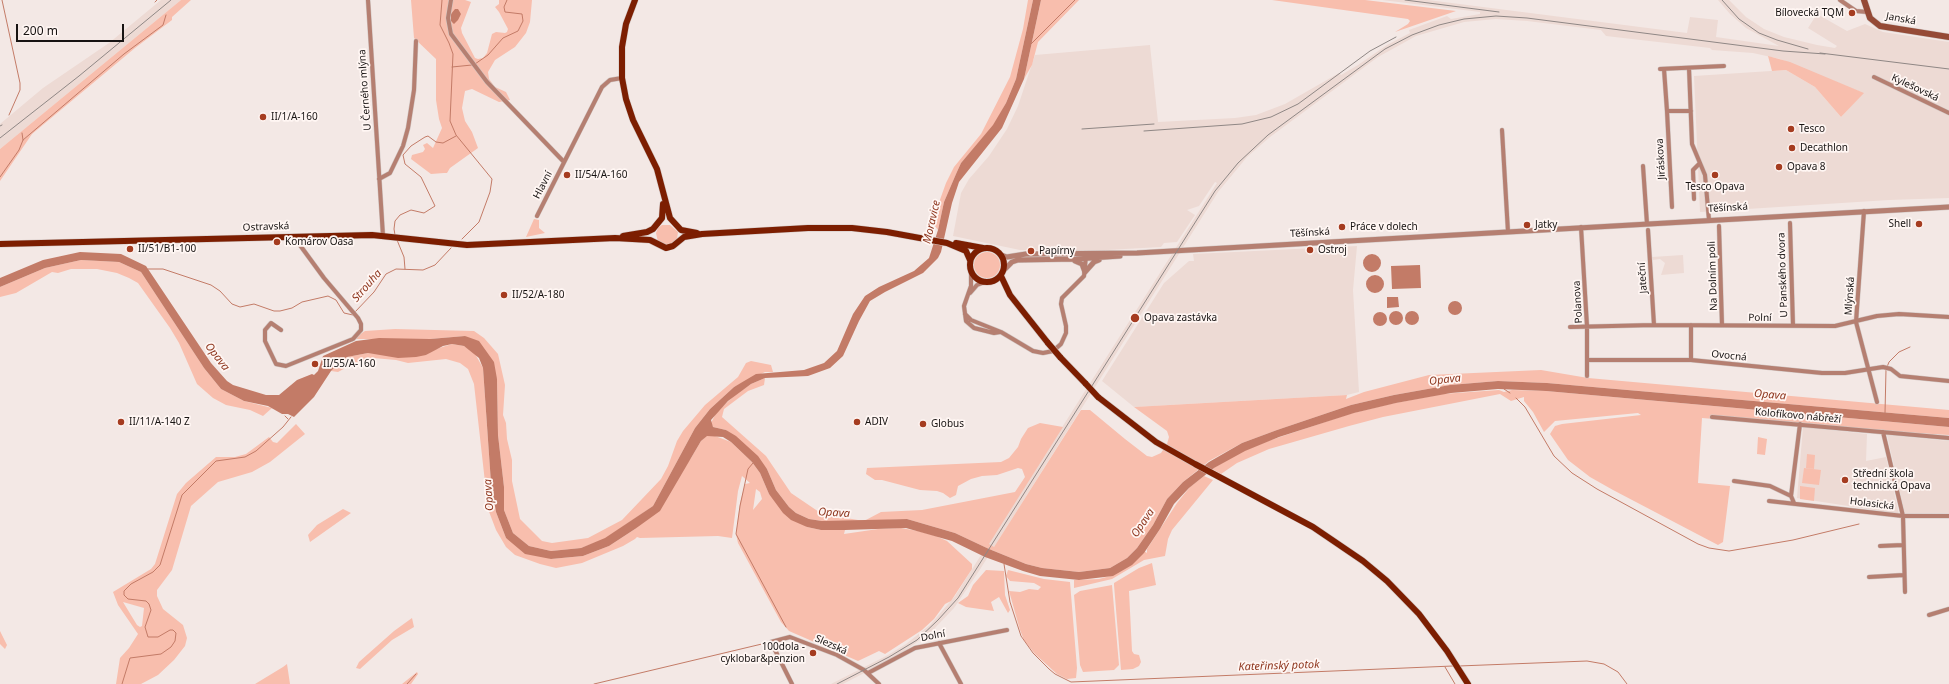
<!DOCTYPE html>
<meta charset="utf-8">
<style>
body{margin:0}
#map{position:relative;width:1949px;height:684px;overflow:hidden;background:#f3e8e5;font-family:"Noto Sans",sans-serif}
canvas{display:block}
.scale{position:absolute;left:16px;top:24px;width:108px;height:18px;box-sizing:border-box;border:2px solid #171312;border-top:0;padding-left:5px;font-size:12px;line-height:14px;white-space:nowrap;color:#171312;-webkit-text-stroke:3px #fff6f3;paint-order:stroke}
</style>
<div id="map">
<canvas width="1949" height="684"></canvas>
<div class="scale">200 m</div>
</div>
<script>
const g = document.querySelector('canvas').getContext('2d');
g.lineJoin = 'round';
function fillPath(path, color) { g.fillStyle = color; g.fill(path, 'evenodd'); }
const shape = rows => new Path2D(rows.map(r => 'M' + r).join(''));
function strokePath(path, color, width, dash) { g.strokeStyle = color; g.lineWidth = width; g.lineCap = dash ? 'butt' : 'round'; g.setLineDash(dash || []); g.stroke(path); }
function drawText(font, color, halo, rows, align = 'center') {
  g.font = font + ' "Noto Sans",sans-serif'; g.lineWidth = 3.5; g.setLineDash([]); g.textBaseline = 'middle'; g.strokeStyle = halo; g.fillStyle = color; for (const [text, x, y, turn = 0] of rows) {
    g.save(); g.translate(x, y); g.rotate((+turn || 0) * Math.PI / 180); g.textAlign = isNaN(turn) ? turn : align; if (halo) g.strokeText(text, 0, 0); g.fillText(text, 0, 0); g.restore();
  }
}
fillPath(shape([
 [161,0,181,0,0,149,0,124,43,88,109,43],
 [1382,0,1428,0,1687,33,1690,17,1718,20,1716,37,1779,46,1746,28,1730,14,1718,0,1729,0,1746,17,1764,29,1784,37,1817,45,1835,48,1837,46,1808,28,1817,14,1847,31,1865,24,1883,32,1949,42,1949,198,1889,200,1700,212,1694,76,1786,70,1815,87,1841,117,1863,93,1780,59,1753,53,1712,50,1710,48,1606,36,1601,30,1527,21,1496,19,1464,22,1416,36,1378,57,1270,137,1247,157,1218,192,979,571,954,608,934,629,901,654,843,684,831,684,888,655,906,644,930,625,955,596,1217,183,1215,182,1199,206,1187,210,1195,215,1177,242,1164,243,1161,247,1089,251,1020,250,953,236,961,193,969,179,989,156,1007,129,1018,106,1035,55,1150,45,1158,122,1235,118,1256,115,1285,104,1339,73,1341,75,1358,65,1387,45,1410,33,1409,30,1447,16,1451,19,1480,14,1480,12],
 [1357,246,1353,290,1359,392,1347,395,1134,407,1102,381,1164,283,1189,261,1194,261,1193,254],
 [1683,255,1684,273,1661,275,1665,263,1660,259,1653,260,1652,257],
 [1803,427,1867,434,1866,461,1886,457,1899,514,1797,498],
 [1887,435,1949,441,1949,513,1905,514]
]), '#eddad4');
fillPath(shape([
 [181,0,191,0,172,17,172,20,135,48,32,134,0,181,0,149],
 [411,0,465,0,471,2,461,28,462,33,475,58,478,59,483,58,487,53,492,34,496,32,505,33,507,32,508,29,499,12,495,7,499,4,499,0,532,0,530,22,526,33,515,47,495,60,488,72,489,79,495,87,506,92,510,100,499,102,472,89,465,91,462,108,465,121,472,132,478,148,450,168,447,173,444,173,431,174,411,159,412,155,423,152,425,149,423,145,427,143,433,148,442,128,439,119,436,100,436,59,414,38],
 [1028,0,1033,0,1016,79,1006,103,994,125,961,163,956,174,944,202,938,230,932,222,946,183,954,167,981,134,1010,77,1023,29],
 [1041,0,1079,0,1038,42,1032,65,1024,79],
 [1272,0,1365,0,1456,11,1395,32,1408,24,1410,21,1408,19],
 [1768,56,1790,62,1864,93,1841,117,1815,87,1786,70,1772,71],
 [534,219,539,220,539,228,545,233,526,237],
 [662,225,670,225,678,232,677,239,673,243,666,246,658,242,656,233,658,228],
 '974 265a13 13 0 1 1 26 0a13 13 0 1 1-26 0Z',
 [81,260,119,262,141,272,204,368,221,389,244,401,272,408,263,416,250,410,226,405,213,398,197,384,179,343,170,328,138,283,129,278,117,273,97,269,71,269,58,273,52,272,16,293,0,297,0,287,45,268],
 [395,329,474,331,484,338,498,354,505,385,503,415,506,423,507,439,512,460,512,481,520,519,542,541,552,543,588,538,622,520,661,479,668,466,677,441,683,431,705,405,738,377,746,363,751,361,771,365,773,372,765,372,734,387,710,409,695,428,653,506,605,539,581,548,551,551,529,546,513,533,504,510,504,487,498,435,497,379,465,336,430,339,353,339,365,331],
 [452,344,464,346,474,352,483,368,491,483,496,512,506,538,551,559,583,556,609,546,635,529,691,458,701,441,706,436,715,436,731,442,752,462,760,473,769,494,807,527,821,530,845,530,844,534,878,529,901,528,918,531,936,536,947,541,972,564,972,569,951,601,945,604,934,619,922,630,885,654,879,651,858,661,789,631,781,622,738,543,736,534,740,503,745,484,750,483,742,476,738,491,732,538,718,536,640,538,637,537,635,539,623,546,582,563,556,568,540,564,515,555,506,547,496,530,488,509,474,384,468,369,460,363,446,359,408,363,396,360,373,358,351,365,338,372,331,371,340,362,347,357,368,353,426,355,433,350],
 [756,489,760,492,762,499,753,510],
 [1541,370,1588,378,1949,410,1949,418,1547,383,1498,381,1450,385,1394,395,1351,405,1277,430,1242,443,1209,461,1183,482,1167,499,1153,525,1137,548,1127,558,1110,568,1079,572,1042,568,1026,564,989,549,955,533,907,519,845,522,822,521,809,519,796,513,789,507,776,490,767,469,726,430,713,427,711,423,716,413,736,394,751,384,765,378,764,385,748,391,724,409,722,417,766,456,791,493,822,514,864,521,881,512,922,510,1015,492,1025,477,1022,469,1018,468,997,475,982,476,971,479,958,486,956,495,950,498,943,493,937,491,920,490,882,480,875,480,866,474,867,468,1001,462,1009,458,1018,447,1021,439,1028,428,1040,423,1063,427,989,544,994,547,1081,410,1090,410,1125,439,1147,456,1152,457,1161,453,1167,444,1169,437,1167,431,1134,407,1347,395,1346,399,1364,392,1429,375],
 [1499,390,1504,392,1512,390,1546,391,1949,427,1949,435,1801,426,1702,418,1698,483,1730,486,1723,542,1718,545,1613,490,1590,477,1568,460,1550,434,1555,426,1562,424,1641,415,1638,413,1555,421,1544,432,1533,412,1524,401,1524,397,1511,401,1500,394,1383,417,1349,426,1269,449,1237,463,1221,474,1212,469,1241,452,1268,441,1349,414,1390,404,1442,394],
 [296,424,305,434,270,462,252,472,218,482,191,506,172,570,157,590,157,596,163,609,183,625,187,638,185,646,174,660,158,675,141,684,116,684,120,658,129,648,138,634,118,605,113,592,151,569,155,564,177,494,186,483,216,457,235,457,246,454,269,437,273,442,277,443],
 [123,602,144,608,142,626,140,627,137,625],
 [1758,437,1767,439,1765,455,1757,454],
 [1807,454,1815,455,1814,469,1806,468],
 [1804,468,1821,470,1819,485,1802,483],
 [1204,476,1213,480,1172,530,1168,539,1165,556,1144,560,1112,579,1074,588,1074,580,1099,579,1114,575,1144,551,1147,553,1147,549,1177,503,1190,487],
 [1800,486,1815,488,1814,501,1800,499],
 [343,509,351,513,310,542,308,535,317,525],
 [1152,563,1156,585,1129,591,1132,651,1134,654,1139,655,1141,662,1139,666,1133,669,1121,670,1114,585,1114,583,1139,568],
 [986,570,1004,571,1005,595,1010,610,1008,613,999,597,991,602,994,611,966,607,958,603,968,596,973,585],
 [1008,570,1044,579,1070,582,1077,668,1076,678,1067,679,1057,674,1035,654,1024,640,1020,630,1009,591,1020,592,1029,589,1038,590,1041,587,1034,583,1010,581,1006,576],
 [1112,585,1119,665,1114,670,1083,672,1080,665,1074,595,1080,591],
 [412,618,414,627,392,640,360,669,356,668,359,662,394,631],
 [0,631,7,645,5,649,0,644],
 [287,664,290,684,255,684,283,667],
 [417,672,418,674,411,684,402,684]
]), '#f8bead');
fillPath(shape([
 [1033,0,1041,0,1024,79,1002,128,959,182,952,203,941,252,938,258,923,273,885,292,870,301,859,321,843,356,830,368,808,376,765,378,751,384,728,401,711,420,713,427,726,430,736,436,758,456,767,469,776,490,789,507,796,513,809,519,822,521,907,519,955,533,989,549,1026,564,1042,568,1079,572,1110,568,1127,558,1137,548,1153,525,1167,499,1183,482,1209,462,1242,443,1277,430,1351,405,1394,395,1450,385,1498,381,1547,383,1949,418,1949,427,1546,391,1498,389,1451,393,1396,403,1354,413,1279,437,1245,451,1214,468,1189,488,1174,504,1160,529,1144,553,1132,565,1113,576,1079,580,1040,576,1023,571,985,557,952,541,906,528,845,530,821,530,807,527,791,520,783,513,769,494,760,473,752,462,731,442,723,437,707,436,701,441,660,511,635,529,609,546,583,556,551,559,525,554,506,538,496,512,491,483,483,368,479,358,464,346,452,344,443,346,426,355,416,357,398,358,368,353,347,357,340,362,331,371,314,397,294,417,288,414,282,414,268,406,244,401,221,389,204,368,141,272,119,262,81,260,45,268,0,287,0,278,43,260,80,252,121,254,146,266,211,363,227,381,233,385,266,395,279,395,297,380,312,374,314,375,318,371,323,356,356,341,379,338,430,339,465,336,479,341,494,362,497,379,498,435,504,487,504,510,513,533,529,546,551,551,581,548,605,538,653,506,695,428,710,409,734,387,756,374,804,370,824,363,837,351,853,314,865,296,879,287,914,271,929,258,938,230,944,202,956,174,961,163,993,125,1006,103,1016,79],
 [455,9,458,9,461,14,458,20,454,24,451,21,451,14],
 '1363 263a9 9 0 1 1 18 0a9 9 0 1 1-18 0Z',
 [1420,265,1421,288,1392,289,1391,266],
 '1366 284a9 9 0 1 1 18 0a9 9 0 1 1-18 0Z',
 [1387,297,1398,297,1399,307,1387,308],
 '1448 308a7 7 0 1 1 14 0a7 7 0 1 1-14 0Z',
 '1405 318a7 7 0 1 1 14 0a7 7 0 1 1-14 0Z',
 '1389 318a7 7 0 1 1 14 0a7 7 0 1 1-14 0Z',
 '1373 319a7 7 0 1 1 14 0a7 7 0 1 1-14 0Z'
]), '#c37b67');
strokePath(shape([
 [2,0,20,83,20,90,9,115],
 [442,0,440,25,449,43,453,54,450,121,456,135,492,179,490,192,479,222,462,239],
 [155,2,157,0],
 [1030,45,1075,0],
 [475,64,488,55,503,38,518,31,523,21,522,14,505,12,504,7,507,0],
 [452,67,472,65],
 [22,133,23,140],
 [0,177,19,150,23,140,124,54,163,25,166,15],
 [395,235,394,229,395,221,400,215,411,210,424,213,435,206,421,177,405,164,403,155,411,146,425,137,428,136,436,142,443,143,456,136],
 [397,240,404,257,405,269],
 [148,269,163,269,211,285,220,291,232,304,240,307,254,304,274,311,280,311,292,308,302,302,328,296,336,300,344,313,353,315],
 [355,312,374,292,386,274,396,269,423,270,435,265,451,248],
 [1887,367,1889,362,1899,352,1910,347],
 [1504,389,1510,393],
 [1516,398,1525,407,1554,456,1572,473,1597,489,1698,544,1709,548,1729,551,1793,540,1859,524],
 [1885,413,1886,370],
 [285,416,288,419],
 [753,463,748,469,740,506,736,534,786,627],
 [1004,564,1010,602,1021,636,1033,653,1049,669,1055,674,1071,682,1453,666],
 [1459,666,1587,661,1604,664,1618,672,1627,684],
 [1445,667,1455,684],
 [122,684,130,658,161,654,171,647,175,641,176,633,173,630,170,630,158,637,148,637,145,627,151,610,149,604,146,601,128,599,124,595,124,591,131,584,153,572,160,565,182,495,216,461,245,457,256,451,283,427,291,417],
 [407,684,416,674],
 [594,684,766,643]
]), '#c37b67', 1);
const minor = shape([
 [368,0,383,236],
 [451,0,448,18,451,34,487,82,564,162],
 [1840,0,1856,11,1867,12],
 [1689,68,1692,144,1705,175,1709,220],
 [1660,69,1724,66],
 [1664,69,1667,111],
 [1874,77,1949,113],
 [1502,130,1508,232],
 [1643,166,1647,224],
 [379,179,390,173,403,146,408,128,414,90,416,41],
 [1694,199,1693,170,1700,163],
 [1672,207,1667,111,1691,111],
 [1864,211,1856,322,1877,402],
 [537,216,602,87,610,80,622,78],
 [1790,223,1793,326],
 [1719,226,1722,325],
 [1581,227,1587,326,1587,376],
 [1648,230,1654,325],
 [971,272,971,286,964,306,966,321,974,328,994,333,1000,332],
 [970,293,977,285,985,282],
 [965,314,971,320,1001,332,1033,351,1043,353,1053,351,1061,344,1066,333,1066,326,1061,304,1062,298,1084,276,1086,256],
 [1570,327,1654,325,1835,326,1877,316,1899,314,1949,317],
 [281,330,271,323,265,330,265,341,276,364,286,366,353,339,361,330,361,324,358,318,324,278,294,237],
 [1587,360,1691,360,1822,373,1845,373,1883,367,1891,369,1900,376,1949,381],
 [1691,360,1691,325],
 [1712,417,1949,438],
 [1883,432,1903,516,1905,592],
 [1734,481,1770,486,1791,496],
 [1769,501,1903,516,1949,516],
 [1794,503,1791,496,1800,424],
 [1880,546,1903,545],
 [1869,577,1904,575],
 [1929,615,1949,609],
 [939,643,961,684],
 [868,673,915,648,1007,630],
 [792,684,771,642,790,637,837,655,864,670,879,684]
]);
const tertiary = shape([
 [1001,255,1007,257,1026,254,1137,253,1949,207],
 [1075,261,1082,264,1085,272],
 [1004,270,1012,262,1018,260,1076,259,1120,256],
 [1085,272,1094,262,1099,260]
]);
const secondary = shape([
 [1864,0,1870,18,1880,26,1949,37]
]);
const primary = shape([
 [635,0,626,24,622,47,622,78,626,99,633,120,657,169,670,218,681,230,697,233],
 [623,236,647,232,653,229,662,218,663,204],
 [956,243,983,248],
 [0,244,372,235,467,245,615,238,650,240,666,248,673,246,684,237,702,234,808,228,852,228,887,232,947,243,966,251,970,260],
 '970 265a17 17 0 1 1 34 0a17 17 0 1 1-34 0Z',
 [1001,276,1010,295,1048,343],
 [1060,357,1086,384],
 [1098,397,1156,442,1195,464,1313,527,1363,561,1387,581,1419,614,1447,651,1468,684]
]);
strokePath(minor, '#d0c6c3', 5);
strokePath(tertiary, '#d0c6c3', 6);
strokePath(secondary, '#d0c6c3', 7);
strokePath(primary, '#d0c6c3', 7);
strokePath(minor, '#b57f71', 4);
strokePath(tertiary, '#b57f71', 5);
strokePath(secondary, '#954a36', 6);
strokePath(primary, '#7c1e01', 6);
strokePath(shape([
 [1405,0,1499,12],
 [1722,0,1739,19,1759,33,1777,40,1808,49],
 [1820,53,1949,69],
 [0,126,2,125],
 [1082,129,1154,124],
 [1144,131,1242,124,1271,117,1298,104,1370,51,1396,37],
 [0,138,79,76,171,0],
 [837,684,889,657,917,640,938,620,958,598,1215,191,1238,163,1268,135,1385,49,1412,35,1439,25,1464,19,1496,16,1527,18,1783,51,1825,54]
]), '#8f8785', 1);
const primaryBridge = shape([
 [1048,343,1060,357],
 [1086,384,1098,397]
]);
strokePath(primaryBridge, '#d0c6c3', 7, []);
strokePath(primaryBridge, '#7c1e01', 6);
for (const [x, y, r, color] of [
 [1852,13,4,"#a53c20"],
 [263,117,4,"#a53c20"],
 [1791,129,4,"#a53c20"],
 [1792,148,4,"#a53c20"],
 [1779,167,4,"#a53c20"],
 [567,175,4,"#a53c20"],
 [1715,175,4,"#a53c20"],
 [1919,224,4,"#a53c20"],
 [1527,225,4,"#a53c20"],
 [1342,227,4,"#a53c20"],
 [277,242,4,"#a53c20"],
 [130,249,4,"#a53c20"],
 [1310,250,4,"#a53c20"],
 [1031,251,4,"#a53c20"],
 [504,295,4,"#a53c20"],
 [1135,318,5,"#a53c20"],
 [315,364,4,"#a53c20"],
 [121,422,4,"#a53c20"],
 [857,422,4,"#a53c20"],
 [923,424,4,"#a53c20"],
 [1845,480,4,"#a53c20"],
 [813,653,4,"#a53c20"]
]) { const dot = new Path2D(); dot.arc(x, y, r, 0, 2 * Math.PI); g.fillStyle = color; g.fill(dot); strokePath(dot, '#fff6f3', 1.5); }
drawText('10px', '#171312', '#fff6f3', [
 ["Bílovecká TQM",1844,13,"right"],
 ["II/1/A-160",271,117],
 ["Tesco",1799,129],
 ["Decathlon",1800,148],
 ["Opava 8",1787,167],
 ["II/54/A-160",575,175],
 ["Tesco Opava",1715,187,"center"],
 ["Shell",1911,224,"right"],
 ["Jatky",1535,225],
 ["Práce v dolech",1350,227],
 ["Komárov Oasa",285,242],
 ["II/51/B1-100",138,249],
 ["Ostroj",1318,250],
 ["Papírny",1039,251],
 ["II/52/A-180",512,295],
 ["Opava zastávka",1144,318],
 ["II/55/A-160",323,364],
 ["II/11/A-140 Z",129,422],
 ["ADIV",865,422],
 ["Globus",931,424],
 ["Střední škola",1853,474],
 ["technická Opava",1853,486],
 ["100dola -",805,647,"right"],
 ["cyklobar&penzion",805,659,"right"]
], 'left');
drawText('10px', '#171312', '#fff6f3', [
 ["Janská",1901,19,11],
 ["Kylešovská",1915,88,25],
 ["U Černého mlýna",365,90,-94],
 ["Jiráskova",1661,159,-93],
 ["Hlavní",543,185,-63],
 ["Těšínská",1728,208,-3],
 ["Ostravská",266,227,-2],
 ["Těšínská",1310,233,-3],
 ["U Panského dvora",1783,275,-92],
 ["Na Dolním poli",1713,276,-92],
 ["Jateční",1643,278,-94],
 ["Mlýnská",1850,296,-86],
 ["Polanova",1578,302,-93],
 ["Polní",1760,318,1],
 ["Ovocná",1729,356,6],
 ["Kolofíkovo nábřeží",1798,416,5],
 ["Holasická",1872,504,7],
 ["Dolní",933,636,-11],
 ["Slezská",831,645,24]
]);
drawText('italic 11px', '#8e361e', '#fff6f3', [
 ["Moravice",932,222,-77],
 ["Strouha",367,286,-49],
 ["Opava",217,357,52],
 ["Opava",1445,380,-7],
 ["Opava",1770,395,5],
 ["Opava",489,495,-94],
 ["Opava",834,513,3],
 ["Opava",1143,523,-56],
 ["Kateřinský potok",1279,666,-2]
]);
</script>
